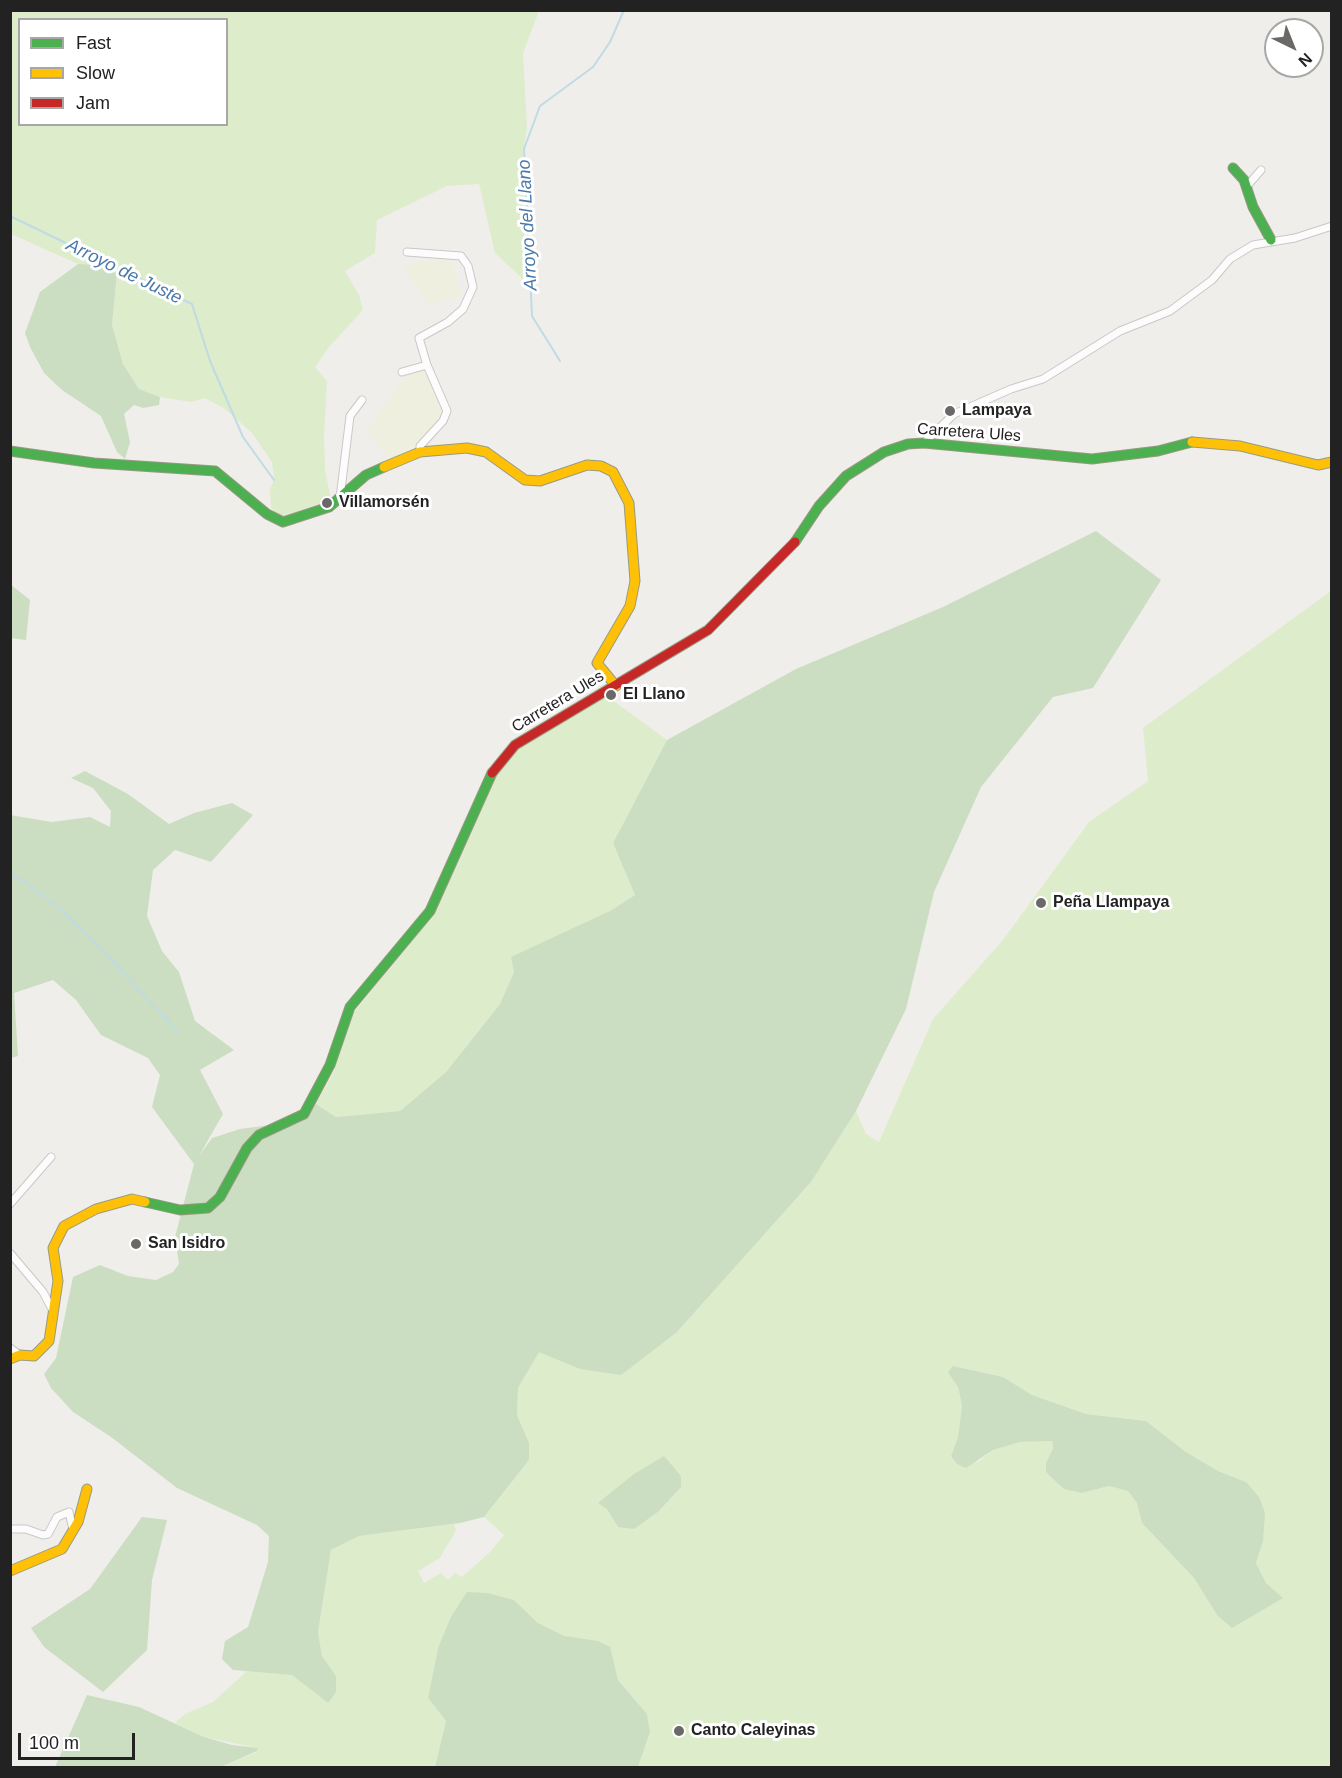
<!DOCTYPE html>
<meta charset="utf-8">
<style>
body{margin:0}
#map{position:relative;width:1342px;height:1778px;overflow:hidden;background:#f0eeeb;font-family:Arial,sans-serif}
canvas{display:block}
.frame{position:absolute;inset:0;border:12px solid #222;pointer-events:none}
.legend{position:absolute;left:18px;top:18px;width:210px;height:108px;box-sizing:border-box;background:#fff;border:2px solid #a7a7a7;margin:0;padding:8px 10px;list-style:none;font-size:18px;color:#222}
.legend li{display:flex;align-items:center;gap:12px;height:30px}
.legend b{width:30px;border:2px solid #a7a7a7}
.north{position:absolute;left:1264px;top:18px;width:60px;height:60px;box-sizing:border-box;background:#fff;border:2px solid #a7a7a7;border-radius:50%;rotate:137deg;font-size:16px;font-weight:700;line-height:24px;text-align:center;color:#222}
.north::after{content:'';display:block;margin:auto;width:21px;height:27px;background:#6a6968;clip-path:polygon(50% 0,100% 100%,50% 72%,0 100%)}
.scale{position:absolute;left:18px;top:1733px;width:117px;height:27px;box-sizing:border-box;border:3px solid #222;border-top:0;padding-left:8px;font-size:18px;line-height:21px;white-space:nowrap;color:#222;-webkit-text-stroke:4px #fff;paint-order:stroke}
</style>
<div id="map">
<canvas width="1342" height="1778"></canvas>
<div class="frame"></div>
<ul class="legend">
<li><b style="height:8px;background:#4caf50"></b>Fast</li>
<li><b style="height:8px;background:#ffc107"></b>Slow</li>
<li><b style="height:8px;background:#c62828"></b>Jam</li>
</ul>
<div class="north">N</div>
<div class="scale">100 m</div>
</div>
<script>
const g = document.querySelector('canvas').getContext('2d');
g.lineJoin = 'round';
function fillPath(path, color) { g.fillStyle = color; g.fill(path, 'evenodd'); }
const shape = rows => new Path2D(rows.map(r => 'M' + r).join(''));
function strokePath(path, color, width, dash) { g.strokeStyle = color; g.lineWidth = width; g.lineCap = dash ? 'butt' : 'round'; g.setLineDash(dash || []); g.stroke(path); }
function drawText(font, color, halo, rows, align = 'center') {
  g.font = font + ' Arial,sans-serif'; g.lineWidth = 6; g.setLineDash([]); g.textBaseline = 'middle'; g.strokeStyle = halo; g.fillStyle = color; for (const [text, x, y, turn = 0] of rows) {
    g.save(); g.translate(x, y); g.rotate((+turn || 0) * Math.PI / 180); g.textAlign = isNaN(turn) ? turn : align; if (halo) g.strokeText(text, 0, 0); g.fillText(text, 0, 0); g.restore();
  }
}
fillPath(shape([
 [431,259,452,260,461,296,428,305,405,269,405,265],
 [423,369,429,373,442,402,443,411,429,434,404,452,390,458,367,432,397,387,407,376]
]), '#efefdf');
fillPath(shape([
 [10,11,539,11,523,53,527,128,522,161,526,282,495,253,479,184,447,186,377,220,375,253,345,271,359,295,363,310,329,347,315,367,327,381,324,436,325,469,331,500,279,517,271,507,270,490,274,479,272,462,252,433,225,409,205,398,191,402,160,397,139,389,123,364,112,325,117,273,99,265,78,264,11,234],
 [20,20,226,20,226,124,20,124],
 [1331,591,1331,1767,638,1767,650,1732,647,1714,618,1680,609,1647,564,1636,538,1623,514,1600,438,1648,428,1698,446,1721,435,1767,221,1767,257,1752,258,1748,204,1737,175,1723,185,1714,213,1702,247,1671,292,1675,328,1703,336,1676,322,1656,318,1632,331,1550,359,1536,454,1524,456,1530,440,1558,418,1571,424,1583,441,1573,448,1580,455,1573,462,1577,490,1552,504,1535,484,1517,529,1460,529,1443,517,1415,518,1388,539,1351,580,1369,677,1332,811,1182,856,1111,866,1134,879,1142,933,1019,1003,940,1089,822,1148,781,1143,728],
 [953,1366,1003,1377,1032,1395,1086,1414,1146,1421,1186,1452,1218,1471,1246,1482,1263,1541,1256,1563,1266,1583,1282,1598,1217,1615,1194,1578,1142,1523,1137,1503,1128,1491,1109,1486,1082,1493,1064,1489,1053,1479,1046,1472,1046,1463,1053,1448,1052,1441,1020,1442,993,1450,978,1462,951,1456,958,1437,962,1406],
 [681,1476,681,1487,659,1511,618,1527,607,1508,598,1503],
 [607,696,667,740,613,843,635,895,514,972,500,1004,446,1072,400,1111,336,1117,316,1104,334,1071,350,1017,427,923,491,778,523,745]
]), '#ddeccb');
fillPath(shape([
 [78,264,99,265,117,273,112,325,123,364,139,389,160,397,159,405,143,408,134,405,124,414,130,442,125,459,117,452,101,416,62,390,44,373,30,347,25,333,40,292],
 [1096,531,1161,580,1093,688,1053,697,981,787,934,892,906,1009,856,1111,811,1182,677,1332,621,1375,580,1369,539,1352,518,1388,517,1415,529,1443,529,1460,484,1517,460,1523,359,1536,331,1550,318,1632,322,1656,336,1676,336,1692,328,1703,292,1675,233,1670,222,1659,225,1641,248,1627,268,1562,269,1536,257,1525,177,1488,111,1437,73,1412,51,1388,44,1374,56,1358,73,1277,100,1265,128,1276,156,1280,173,1272,179,1264,175,1237,194,1164,152,1107,160,1075,148,1058,101,1035,76,1000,53,980,14,993,18,1056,11,1058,10,815,52,822,90,817,110,827,111,811,93,788,71,778,85,771,128,794,169,824,194,813,232,803,253,815,211,862,175,850,153,870,147,916,162,951,179,972,195,1021,234,1050,200,1070,223,1114,199,1156,212,1138,240,1129,301,1121,316,1104,336,1117,400,1111,446,1072,500,1004,514,972,511,957,610,911,635,895,613,843,667,740,796,669,943,607],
 [10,584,30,600,26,640,11,638],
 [953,1366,1003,1377,1032,1395,1086,1414,1146,1421,1186,1452,1218,1471,1246,1482,1259,1497,1265,1513,1263,1541,1256,1563,1266,1583,1283,1598,1232,1628,1217,1615,1194,1578,1142,1523,1137,1503,1128,1491,1109,1486,1082,1493,1064,1489,1053,1479,1046,1472,1046,1463,1053,1448,1052,1441,1020,1442,993,1450,966,1468,957,1464,951,1456,958,1437,962,1406,958,1387,948,1372],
 [664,1456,681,1476,681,1487,659,1511,634,1529,618,1527,607,1509,598,1503,634,1474],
 [142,1517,167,1520,152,1580,147,1650,103,1692,44,1647,31,1628,90,1589],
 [467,1592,487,1593,514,1600,538,1623,564,1636,598,1641,610,1647,618,1680,647,1714,650,1732,638,1767,435,1767,446,1721,428,1698,438,1648,451,1617],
 [87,1695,139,1707,204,1737,232,1745,258,1748,257,1751,221,1767,55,1767]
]), '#cbdec1');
strokePath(shape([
 [10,216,192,304,210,361,243,437,274,480],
 [560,361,532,316,524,149,540,106,593,67,610,42,624,10],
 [10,875,27,883,62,911,104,952,178,1032]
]), '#bfdbe3', 2);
const street = shape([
 [1247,186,1261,170],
 [407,252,461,256,468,266,473,287,463,309,448,322,419,338,427,365],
 [402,372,427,365,447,411,443,421,420,446,420,452],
 [924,443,954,414,1011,389,1043,379,1120,331,1170,311,1212,280,1230,259,1253,245,1295,238,1332,226],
 [340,498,350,416,362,400],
 [10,1204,51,1157],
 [10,1253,43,1292,53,1311],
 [10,1348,20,1355],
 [10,1529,26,1529,43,1535,48,1534,57,1517,69,1512,73,1529]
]);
const fast = shape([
 [1233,168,1244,180,1253,207,1271,240],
 [10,451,94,463,215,471,267,514,283,522,329,507,366,475,384,467],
 [795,542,819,506,846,476,884,452,908,444,924,443,1092,459,1158,451,1192,442],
 [145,1202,180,1210,208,1208,220,1197,247,1148,259,1135,304,1114,330,1065,350,1007,430,911,492,773]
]);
const slow = shape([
 [1192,442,1240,446,1318,465,1332,462],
 [384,467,420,452,467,448,486,452,525,480,540,481,587,465,601,466,613,472,629,503,635,581,630,606,597,663,616,686],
 [10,1359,20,1355,34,1356,49,1341,58,1281,53,1248,64,1226,96,1209,132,1199,145,1202],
 [10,1571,62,1549,78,1522,87,1489]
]);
const jam = shape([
 [492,773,515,745,708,630,795,542]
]);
strokePath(street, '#c9c8c7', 9);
strokePath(fast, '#999a82', 11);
strokePath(slow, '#999a82', 11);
strokePath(jam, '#999a82', 11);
strokePath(street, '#fdfcfc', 7);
strokePath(fast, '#4caf50', 9);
strokePath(slow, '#ffc107', 9);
strokePath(jam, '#c62828', 9);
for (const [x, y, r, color] of [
 [950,411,6,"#6a6968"],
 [327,503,6,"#6a6968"],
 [611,695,6,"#6a6968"],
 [1041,903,6,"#6a6968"],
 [136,1244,6,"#6a6968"],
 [679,1731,6,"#6a6968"]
]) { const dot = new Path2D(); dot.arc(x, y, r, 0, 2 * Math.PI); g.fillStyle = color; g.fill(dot); strokePath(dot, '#fff', 2); }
drawText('bold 16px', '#222', '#fff', [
 ["Lampaya",962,411],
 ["Villamorsén",339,503],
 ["El Llano",623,695],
 ["Peña Llampaya",1053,903],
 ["San Isidro",148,1244],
 ["Canto Caleyinas",691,1731]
], 'left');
drawText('16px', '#222', '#fff', [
 ["Carretera Ules",969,433,4],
 ["Carretera Ules",558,702,-31]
]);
drawText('italic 18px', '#4a7aab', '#fff', [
 ["Arroyo del Llano",528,225,-93],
 ["Arroyo de Juste",124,272,26]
]);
</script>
